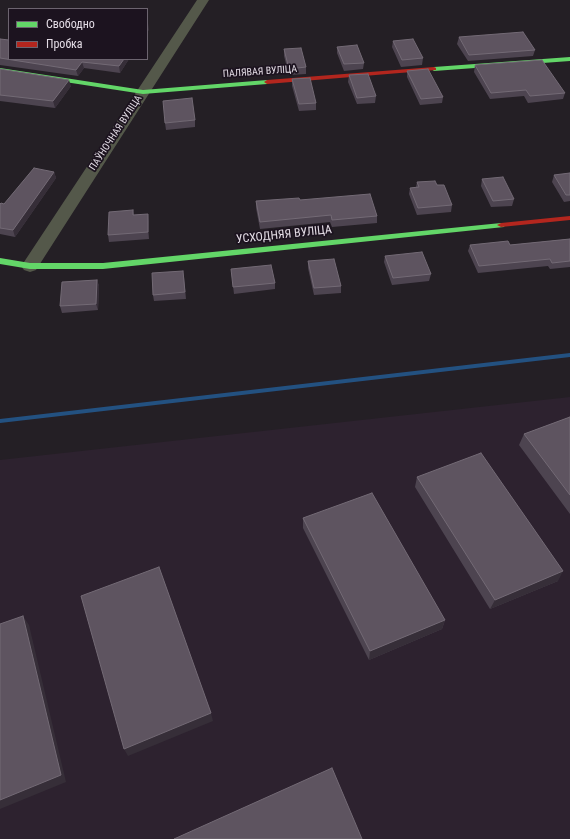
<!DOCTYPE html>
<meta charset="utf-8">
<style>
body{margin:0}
#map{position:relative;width:570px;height:839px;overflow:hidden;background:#241f25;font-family:"Roboto Condensed",sans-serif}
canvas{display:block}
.legend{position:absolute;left:8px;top:8px;width:140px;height:52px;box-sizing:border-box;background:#1c131f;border:1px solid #6c646f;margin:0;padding:5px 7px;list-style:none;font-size:12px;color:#e4dde6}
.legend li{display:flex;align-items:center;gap:8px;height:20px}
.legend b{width:20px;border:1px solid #6c646f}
</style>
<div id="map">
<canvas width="570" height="839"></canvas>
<ul class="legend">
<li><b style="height:5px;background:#63d668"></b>Свободно</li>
<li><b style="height:5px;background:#b3261e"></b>Пробка</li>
</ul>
</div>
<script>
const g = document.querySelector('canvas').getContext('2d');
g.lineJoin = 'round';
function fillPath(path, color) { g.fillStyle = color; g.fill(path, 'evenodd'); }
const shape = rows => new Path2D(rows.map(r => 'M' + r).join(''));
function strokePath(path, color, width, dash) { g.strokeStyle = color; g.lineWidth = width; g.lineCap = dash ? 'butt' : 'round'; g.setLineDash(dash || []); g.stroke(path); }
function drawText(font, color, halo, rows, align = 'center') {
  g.font = font + ' "Roboto Condensed",sans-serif'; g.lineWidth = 3.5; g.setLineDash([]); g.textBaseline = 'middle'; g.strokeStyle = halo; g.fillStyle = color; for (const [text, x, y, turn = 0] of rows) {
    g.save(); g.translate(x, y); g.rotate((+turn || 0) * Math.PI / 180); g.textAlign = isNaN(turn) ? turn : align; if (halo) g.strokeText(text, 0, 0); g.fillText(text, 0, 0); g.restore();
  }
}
fillPath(shape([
 [570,397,570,839,0,839,0,460]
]), '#2d222f');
fillPath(shape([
 [570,353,570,357,0,423,0,419,570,353]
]), '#235181');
fillPath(shape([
 [197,0,209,0,36,270,30,272,24,270,21,266,24,262,197,0]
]), '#54584a');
fillPath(shape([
 [570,57,570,61,434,71,431,69,434,67,570,57],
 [0,68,143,90,267,80,270,82,267,84,143,94,0,72,0,68],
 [501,223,505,225,504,227,103,269,30,269,0,264,0,258,30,263,103,263,501,223]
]), '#63d668');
fillPath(shape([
 [434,67,436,68,436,70,267,84,264,82,267,80,434,67],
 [570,216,570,220,501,227,497,225,501,223,570,216]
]), '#b3261e');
fillPath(shape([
 [459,37,535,50,533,56,468,61,457,44],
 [0,39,129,59,120,73,84,68,78,76,0,65],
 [393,41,423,58,422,65,401,67,392,47],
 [337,47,364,63,363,69,344,71,337,53],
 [284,49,306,67,306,74,289,75,284,56],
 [475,65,565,93,563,99,528,103,524,96,490,99,474,72],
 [0,69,71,86,55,108,0,101],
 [407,71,443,97,442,103,420,105,407,77],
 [349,75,376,96,375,103,357,104,348,82],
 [292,79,316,103,316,110,299,111,292,86],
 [195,120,195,127,166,130,165,123],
 [54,172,56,178,15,237,0,234,0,204,4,204],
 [570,173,570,201,564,202,552,182,554,175],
 [482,179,514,199,512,206,491,207,481,186],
 [417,182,437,185,452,205,451,212,417,215,409,194,410,188,416,187],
 [300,200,377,216,377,223,332,227,330,222,260,229,256,208,256,201],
 [133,210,134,215,149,221,149,239,109,242,108,235],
 [570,239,570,267,550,269,548,266,478,273,468,251,470,245,510,245],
 [385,256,431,274,429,281,392,285,384,262],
 [308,261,341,286,341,293,314,295,308,268],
 [231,269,275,283,275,289,234,294],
 [184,277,186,299,154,301,153,295],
 [97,280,99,286,98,310,62,313,60,306],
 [570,417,570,514,519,445,524,434],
 [417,477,558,581,490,609,415,487],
 [303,518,445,620,442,629,369,660,303,528]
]), '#4d4450');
fillPath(shape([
 [148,23,149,30,147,33,147,25],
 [124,59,129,59,120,73,119,66],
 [82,62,84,68,78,76,76,70],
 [69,80,71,86,55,108,53,101],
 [54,172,56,178,15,237,13,230],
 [148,214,149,221,149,239,148,232],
 [97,280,99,286,98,310,96,304],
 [563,571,558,581,490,609,495,600],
 [23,616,29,625,66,782,0,809,0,800],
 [445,620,442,629,369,660,370,651],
 [211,713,213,721,128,756,124,749]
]), '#362e38');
const building = shape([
 [523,32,535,50,469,55,459,37,523,32],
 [0,39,9,40,9,59,124,59,119,66,82,62,76,70,0,58,0,39],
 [413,39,423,58,402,60,393,41,413,39],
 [357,45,364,63,344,64,337,47,357,45],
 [301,48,306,67,289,69,284,49,301,48],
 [542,60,565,93,530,96,526,90,491,93,475,65,542,60],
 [0,69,69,80,53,101,0,95,0,69],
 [428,69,443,97,421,99,407,71,428,69],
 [368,74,376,96,357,98,349,75,368,74],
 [310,78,316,103,299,104,292,79,310,78],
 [192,98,195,120,165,123,163,101,192,98],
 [34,168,54,172,13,230,0,228,0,204,1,203,4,204,34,168],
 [570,173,570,195,566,195,554,175,570,173],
 [503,177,514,199,493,201,482,179,503,177],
 [435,181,437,185,444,185,452,205,418,208,410,188,419,187,417,182,435,181],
 [370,194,377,216,332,220,331,215,260,222,256,201,299,198,300,200,370,194],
 [133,210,133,215,148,214,148,232,108,235,109,212,133,210],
 [570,239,570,261,552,263,550,259,479,266,470,245,508,241,510,245,570,239],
 [422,252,431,274,393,278,385,256,422,252],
 [334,259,341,286,314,288,308,261,334,259],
 [271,265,275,283,233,287,231,269,271,265],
 [183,271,185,292,153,295,152,273,183,271],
 [97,280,96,304,60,306,62,282,97,280],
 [570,417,570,495,524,434,570,417],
 [481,453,563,571,495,600,417,477,481,453],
 [372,493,445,620,370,651,303,518,372,493],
 [159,567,211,713,124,749,81,596,159,567],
 [23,616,61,775,0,800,0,624,23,616],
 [332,768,362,839,174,839,332,768]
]);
fillPath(building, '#5e5460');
strokePath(building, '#736a75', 1);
drawText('10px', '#e4dde6', '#1c131f', [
 ["ПАЛЯВАЯ ВУЛІЦА",260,72,-4],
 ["ПАЎНОЧНАЯ ВУЛІЦА",116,133,-57]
]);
drawText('12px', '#e4dde6', '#1c131f', [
 ["УСХОДНЯЯ ВУЛІЦА",284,235,-6]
]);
</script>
